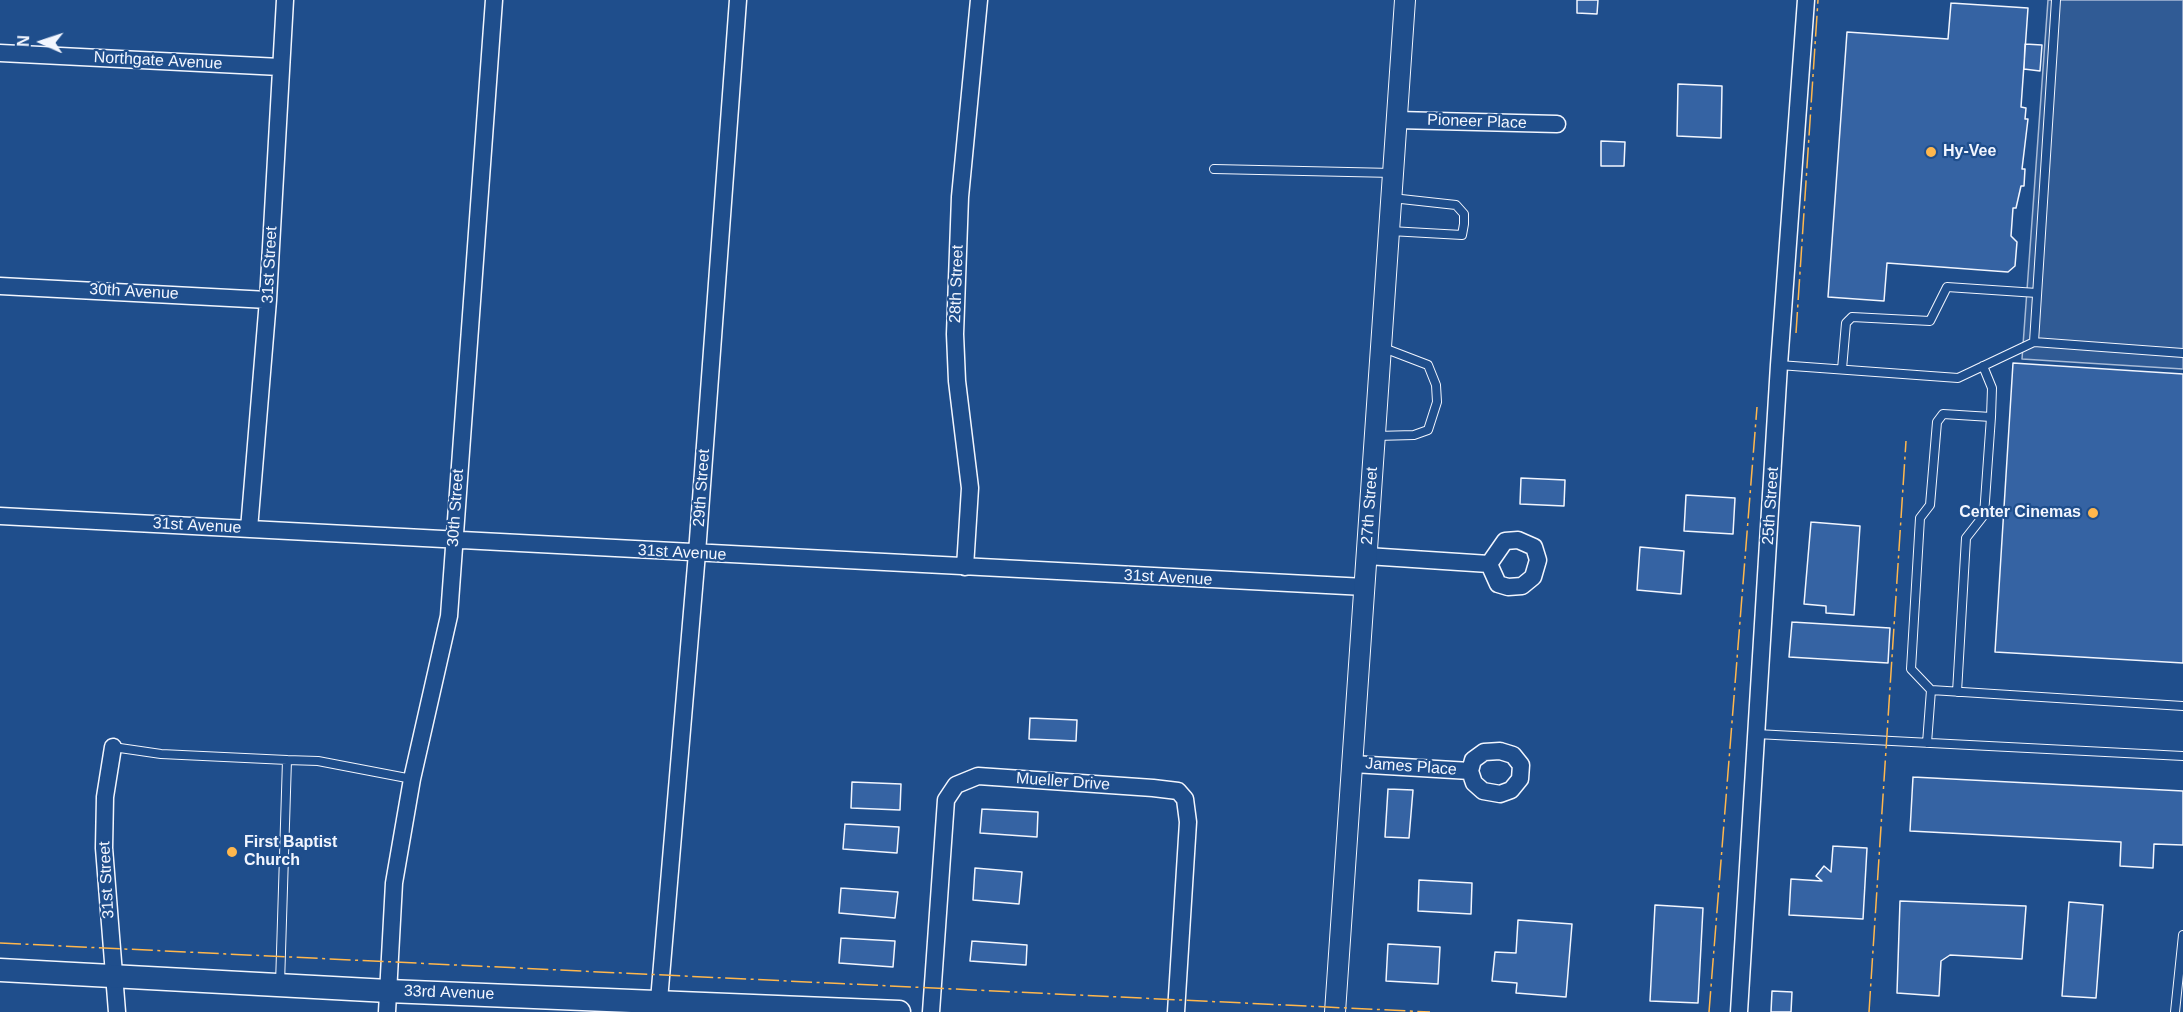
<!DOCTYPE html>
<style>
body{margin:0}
#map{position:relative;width:2183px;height:1012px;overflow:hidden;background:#1f4e8c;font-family:Arial,sans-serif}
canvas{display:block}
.north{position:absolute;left:12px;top:12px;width:60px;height:60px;-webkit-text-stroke:4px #1f4e8c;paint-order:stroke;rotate:273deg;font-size:16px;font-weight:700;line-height:24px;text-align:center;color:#f2f6ff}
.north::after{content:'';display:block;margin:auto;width:21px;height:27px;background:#f2f6ff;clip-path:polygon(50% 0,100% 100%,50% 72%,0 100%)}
</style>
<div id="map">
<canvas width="2183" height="1012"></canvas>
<div class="north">N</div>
</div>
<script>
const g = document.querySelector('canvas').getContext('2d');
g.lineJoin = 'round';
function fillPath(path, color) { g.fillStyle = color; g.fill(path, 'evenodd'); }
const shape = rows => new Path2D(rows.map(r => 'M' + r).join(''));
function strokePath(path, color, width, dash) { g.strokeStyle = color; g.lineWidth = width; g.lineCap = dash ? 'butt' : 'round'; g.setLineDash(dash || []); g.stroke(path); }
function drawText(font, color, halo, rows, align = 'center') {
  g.font = font + ' Arial,sans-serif'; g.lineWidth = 4.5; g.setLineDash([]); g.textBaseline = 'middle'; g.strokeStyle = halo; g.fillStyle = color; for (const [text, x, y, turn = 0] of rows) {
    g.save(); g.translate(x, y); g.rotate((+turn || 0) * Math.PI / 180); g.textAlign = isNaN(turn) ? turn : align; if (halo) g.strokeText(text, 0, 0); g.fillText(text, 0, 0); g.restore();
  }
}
const parking = shape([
 [2048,0,2183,0,2183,369,2022,359,2048,0]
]);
fillPath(parking, '#305b95');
strokePath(parking, '#a8bbd7', 1.5);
const building = shape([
 [1577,0,1598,0,1597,14,1577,13,1577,0],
 [1951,3,2028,8,2021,107,2026,108,2025,119,2028,119,2022,169,2025,169,2024,186,2021,186,2016,208,2013,208,2011,236,2017,242,2015,266,2008,272,1887,263,1884,301,1828,297,1847,32,1948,39,1951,3],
 [2025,44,2042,45,2040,71,2024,69,2025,44],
 [1678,84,1722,86,1721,138,1677,136,1678,84],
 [1601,141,1625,142,1624,166,1601,166,1601,141],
 [2013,363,2183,374,2183,663,1995,652,2013,363],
 [1521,478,1565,480,1564,506,1520,504,1521,478],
 [1686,495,1735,498,1733,534,1684,531,1686,495],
 [1811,522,1860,526,1854,615,1826,613,1826,606,1804,604,1811,522],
 [1640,547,1684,551,1681,594,1637,590,1640,547],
 [1792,622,1890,628,1888,663,1789,657,1792,622],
 [1030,718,1077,720,1076,741,1029,739,1030,718],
 [1913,777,2183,791,2183,845,2154,844,2153,868,2120,866,2121,842,1910,831,1913,777],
 [852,782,901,784,900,810,851,808,852,782],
 [1388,789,1413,790,1409,838,1385,837,1388,789],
 [982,809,1038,812,1037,837,980,833,982,809],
 [845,824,899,827,897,853,843,849,845,824],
 [1833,846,1867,848,1863,919,1789,915,1791,879,1822,881,1816,876,1824,866,1831,872,1833,846],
 [975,868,1022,872,1019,904,973,900,975,868],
 [1419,880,1472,883,1471,914,1418,911,1419,880],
 [841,888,898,892,895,918,839,913,841,888],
 [1900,901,2026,906,2022,959,1950,955,1941,961,1939,996,1897,993,1900,901],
 [2069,902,2103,905,2096,998,2062,996,2069,902],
 [1655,905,1703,908,1698,1003,1650,1001,1655,905],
 [1518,920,1572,924,1566,997,1516,993,1517,983,1492,981,1495,952,1516,953,1518,920],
 [841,938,895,941,893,967,839,963,841,938],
 [972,941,1027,945,1026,965,970,961,972,941],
 [1388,944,1440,947,1438,984,1386,981,1388,944],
 [1772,991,1792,992,1791,1012,1771,1012,1772,991]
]);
fillPath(building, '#3563a3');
strokePath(building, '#f2f6ff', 1.5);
const service = shape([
 [1214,169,1393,173],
 [1390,231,1462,235,1464,224,1464,214,1456,205,1392,198],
 [2034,342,2056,0],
 [1779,365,1958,378,2034,342,2183,353],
 [1842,369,1846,323,1852,317,1930,321,1947,287,2037,293],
 [1376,436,1414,435,1428,430,1437,402,1436,385,1428,365,1381,347],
 [1931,690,2183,706],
 [1957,692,1966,538,1984,515,1991,417],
 [1756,734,2183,756],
 [1927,743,1931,690,1911,669,1920,518,1930,505,1937,422,1943,414,1991,417,1992,388,1983,366],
 [113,747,161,754,287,760],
 [280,984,287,760,318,761,412,779],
 [2175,1012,2183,935]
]);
const minor = shape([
 [0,53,280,67],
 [1397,120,1557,124],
 [0,286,268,300],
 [0,516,1365,587],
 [249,529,268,300,285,0],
 [1518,540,1534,547,1538,560,1533,577,1522,586,1508,587,1498,584,1489,564,1505,541,1518,540],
 [1367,556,1489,564],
 [965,567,970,488,957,381,955,334,960,197,979,0],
 [113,747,105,797,104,848,117,1012],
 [1500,751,1513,755,1521,765,1520,779,1511,790,1500,794,1483,791,1474,783,1470,771,1473,760,1484,752,1500,751],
 [1353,764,1470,771],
 [387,1012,394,883,412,779,449,616,494,0],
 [658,1012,697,553,738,0],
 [931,1012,946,800,956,785,978,776,1153,788,1178,791,1185,799,1188,822,1176,1012],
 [1739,1012,1779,365,1806,0]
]);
const tertiary = shape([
 [1335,1012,1405,0]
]);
const secondary = shape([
 [0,970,388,991,899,1012]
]);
strokePath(service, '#f2f6ff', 10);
strokePath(minor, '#f2f6ff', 19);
strokePath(tertiary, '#f2f6ff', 22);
strokePath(secondary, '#f2f6ff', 25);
strokePath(service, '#1f4e8c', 8);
strokePath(minor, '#1f4e8c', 16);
strokePath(tertiary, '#1f4e8c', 20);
strokePath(secondary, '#1f4e8c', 22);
strokePath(shape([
 [1796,333,1818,0],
 [0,943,1430,1012],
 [1709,1012,1757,407],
 [1869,1012,1906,441]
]), '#ffb74d', 1.5, [21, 4.5, 3, 4.5]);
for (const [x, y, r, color] of [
 [1931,152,6,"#ffb74d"],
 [2093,513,6,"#ffb74d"],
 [232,852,6,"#ffb74d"]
]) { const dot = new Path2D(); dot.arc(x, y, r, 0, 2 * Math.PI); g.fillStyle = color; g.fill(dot); strokePath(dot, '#1f4e8c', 2); }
drawText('16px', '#f2f6ff', '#1f4e8c', [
 ["Northgate Avenue",158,61,3],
 ["Pioneer Place",1477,122,2],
 ["31st Street",270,265,-87],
 ["28th Street",957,284,-88],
 ["30th Avenue",134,292,3],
 ["29th Street",702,488,-86],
 ["27th Street",1370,506,-86],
 ["25th Street",1771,506,-86],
 ["30th Street",456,508,-86],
 ["31st Avenue",197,526,3],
 ["31st Avenue",682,553,3],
 ["31st Avenue",1168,578,3],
 ["James Place",1411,767,4],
 ["Mueller Drive",1063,782,4],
 ["31st Street",107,880,-93],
 ["33rd Avenue",449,993,2]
]);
drawText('bold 16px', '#f2f6ff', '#1f4e8c', [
 ["Hy-Vee",1943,152],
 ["Center Cinemas",2081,513,"right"],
 ["First Baptist",244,843],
 ["Church",244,861]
], 'left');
</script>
